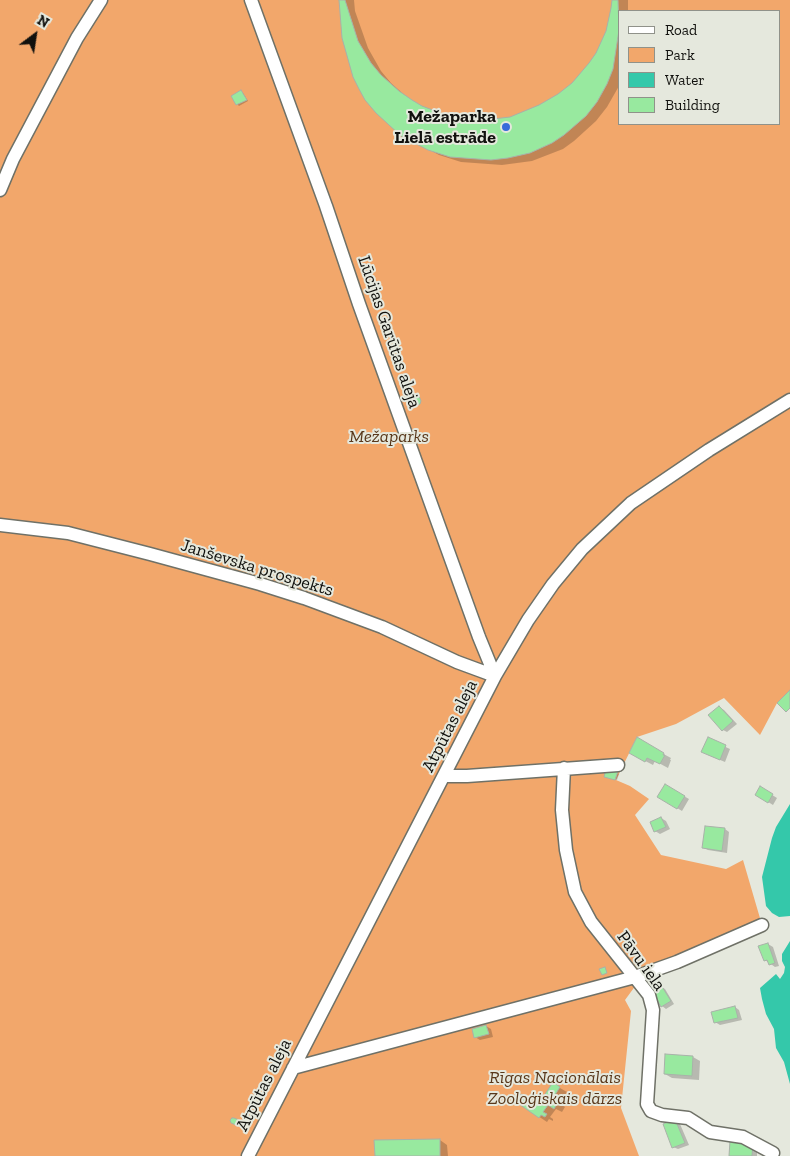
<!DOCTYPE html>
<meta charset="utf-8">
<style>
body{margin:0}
#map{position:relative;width:790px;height:1156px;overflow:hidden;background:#e5e8dd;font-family:"Zilla Slab",serif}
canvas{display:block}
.legend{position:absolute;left:618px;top:10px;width:162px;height:115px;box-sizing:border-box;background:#e5e8dd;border:1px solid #90928a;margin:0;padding:6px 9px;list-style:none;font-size:15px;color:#11110e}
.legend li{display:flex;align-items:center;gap:10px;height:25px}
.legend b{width:25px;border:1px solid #90928a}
.north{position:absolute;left:10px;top:10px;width:50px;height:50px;-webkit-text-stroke:4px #e5e8dd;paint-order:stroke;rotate:31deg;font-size:14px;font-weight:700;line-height:20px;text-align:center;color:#11110e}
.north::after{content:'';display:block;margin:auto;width:18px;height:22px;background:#11110e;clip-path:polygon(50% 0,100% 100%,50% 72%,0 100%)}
</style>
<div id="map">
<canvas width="790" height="1156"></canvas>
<ul class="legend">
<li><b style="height:6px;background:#fff"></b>Road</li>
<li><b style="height:14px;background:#f2a76b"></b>Park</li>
<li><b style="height:14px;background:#34c8aa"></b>Water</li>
<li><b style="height:14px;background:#98e99f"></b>Building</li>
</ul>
<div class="north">N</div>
</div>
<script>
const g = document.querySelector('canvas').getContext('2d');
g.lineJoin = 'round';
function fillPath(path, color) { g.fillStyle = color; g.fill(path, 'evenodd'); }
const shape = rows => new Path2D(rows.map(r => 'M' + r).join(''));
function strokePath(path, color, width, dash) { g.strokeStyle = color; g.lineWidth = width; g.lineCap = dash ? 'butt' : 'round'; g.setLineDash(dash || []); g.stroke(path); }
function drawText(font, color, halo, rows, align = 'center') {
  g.font = font + ' "Zilla Slab",serif'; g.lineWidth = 4; g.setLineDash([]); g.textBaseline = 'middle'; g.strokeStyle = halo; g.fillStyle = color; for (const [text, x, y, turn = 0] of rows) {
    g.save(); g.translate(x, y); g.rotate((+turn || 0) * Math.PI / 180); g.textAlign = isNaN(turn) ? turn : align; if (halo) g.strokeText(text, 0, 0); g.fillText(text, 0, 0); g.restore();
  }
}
fillPath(shape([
 [0,0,790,0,790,690,777,703,760,735,724,698,676,724,637,737,616,780,630,786,649,799,635,815,661,855,726,869,743,860,762,925,647,970,625,1000,631,1011,621,1108,639,1156,0,1156],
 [619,11,779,11,779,124,619,124]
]), '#f2a76b');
fillPath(shape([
 [790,804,790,916,779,917,772,913,766,906,762,877,772,838,776,827],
 [790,941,790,1084,784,1062,776,1048,774,1029,766,1014,762,999,760,988,776,974,780,979,784,973,785,967,782,961,782,954]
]), '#34c8aa');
fillPath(shape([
 [341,0,354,0,355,11,368,48,381,71,391,83,409,99,417,104,446,116,479,121,510,118,521,114,553,99,573,83,590,63,603,42,610,21,613,0,628,0,628,11,619,11,619,86,607,107,596,121,574,141,563,149,532,161,502,165,461,162,439,155,413,141,387,122],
 [241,92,243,93,248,101,239,106,237,104,233,96],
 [719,707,724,710,737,724,727,732,723,730],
 [708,739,730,749,725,762,708,755],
 [656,750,671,758,670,760,671,760,668,768,655,761,653,765,630,753],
 [617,773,619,774,617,780,607,777],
 [666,786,689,799,682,811,659,797],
 [761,788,777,798,773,805,757,795],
 [661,818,666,821,670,829,660,834,655,831],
 [725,829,729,832,727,853,708,850,704,848],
 [768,944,773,947,779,966,775,967,765,960],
 [660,986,665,989,674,1004,666,1009,662,1006],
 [735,1007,739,1010,742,1020,720,1025,715,1022],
 [486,1026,491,1029,493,1037,480,1040,475,1037],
 [693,1057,700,1061,699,1080,672,1078,665,1074],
 [553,1084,567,1092,559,1103,565,1107,562,1112,556,1109,550,1117,553,1119,553,1121,549,1119,547,1122,517,1102,536,1105,541,1103],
 [675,1121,680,1124,689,1145,678,1149,673,1147],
 [440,1140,447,1145,448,1156,376,1156],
 [757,1147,757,1156,730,1156]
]), '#0003');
const building = shape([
 [339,0,345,0,358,41,371,63,381,75,399,91,412,100,422,106,446,115,479,119,493,119,510,117,539,105,558,94,572,83,589,63,596,53,606,31,611,8,612,0,618,0,619,30,613,69,607,84,597,102,586,116,564,135,552,143,530,153,508,158,491,160,450,157,428,150,401,136,376,113,365,100,359,89,353,77,342,38,339,0],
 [241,90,247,100,236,105,231,96,241,90],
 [417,395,419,396,421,401,420,404,418,405,416,403,414,398,415,396,417,395],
 [790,690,790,708,786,712,777,703,790,690],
 [719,706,733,721,722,731,708,715,719,706],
 [637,737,664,753,663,755,665,755,660,764,647,758,645,762,629,753,637,737],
 [708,737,726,745,720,760,701,752,708,737],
 [606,768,618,771,615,780,604,777,606,768],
 [665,784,685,796,677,809,657,797,665,784],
 [760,786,773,794,768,803,755,795,760,786],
 [661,817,666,827,654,832,650,822,661,817],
 [705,826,725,828,722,851,702,848,705,826],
 [768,943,775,963,769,965,767,960,764,961,758,946,768,943],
 [605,967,607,973,602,975,599,969,605,967],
 [661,985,671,1001,661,1007,651,988,661,985],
 [735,1006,738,1018,714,1023,711,1012,735,1006],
 [486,1025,489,1034,474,1038,472,1029,486,1025],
 [665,1054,693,1056,692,1076,664,1074,665,1054],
 [553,1082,560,1087,553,1098,558,1102,554,1109,548,1105,543,1112,547,1114,545,1117,541,1115,539,1118,516,1102,521,1094,535,1104,538,1100,540,1102,553,1082],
 [232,1118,234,1118,239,1120,240,1123,236,1125,231,1123,230,1120,232,1118],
 [675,1119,685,1143,672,1148,663,1124,675,1119],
 [440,1139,440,1156,375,1156,374,1140,440,1139],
 [730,1141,753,1143,752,1156,729,1156,730,1141]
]);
fillPath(building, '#98e99f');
strokePath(building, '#a9b1a9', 1);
const street = shape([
 [251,0,326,206,359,304,479,637,495,676],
 [0,190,13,159,77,38,101,0],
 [0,525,68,533,150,554,260,584,304,598,382,627,457,662,495,676],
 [564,768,562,810,566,850,575,892,591,922,649,995,653,1010,647,1104,651,1111,662,1115,688,1118,710,1132,743,1137,773,1153],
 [444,776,467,776,618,765],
 [293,1068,635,977,677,962,762,925],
 [248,1156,495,676,528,620,553,584,582,549,631,503,709,450,790,400]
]);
strokePath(street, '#6f7167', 15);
strokePath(street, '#fff', 12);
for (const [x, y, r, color] of [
 [506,127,5,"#376bda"]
]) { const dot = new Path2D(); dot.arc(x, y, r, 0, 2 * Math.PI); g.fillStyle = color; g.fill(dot); strokePath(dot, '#e5e8dd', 2); }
drawText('bold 18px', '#11110e', '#e5e8dd', [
 ["Mežaparka",496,117],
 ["Lielā estrāde",496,138]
], 'right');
drawText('18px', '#11110e', '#e5e8dd', [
 ["Lūcijas Garūtas aleja",389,332,71],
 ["Janševska prospekts",257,568,17],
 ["Atpūtas aleja",450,726,-63],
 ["Pāvu iela",641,961,54],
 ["Atpūtas aleja",264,1085,-63]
]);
drawText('italic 18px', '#59381b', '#e5e8dd', [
 ["Mežaparks",389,437],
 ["Rīgas Nacionālais",555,1078],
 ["Zooloģiskais dārzs",555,1099]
]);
</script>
